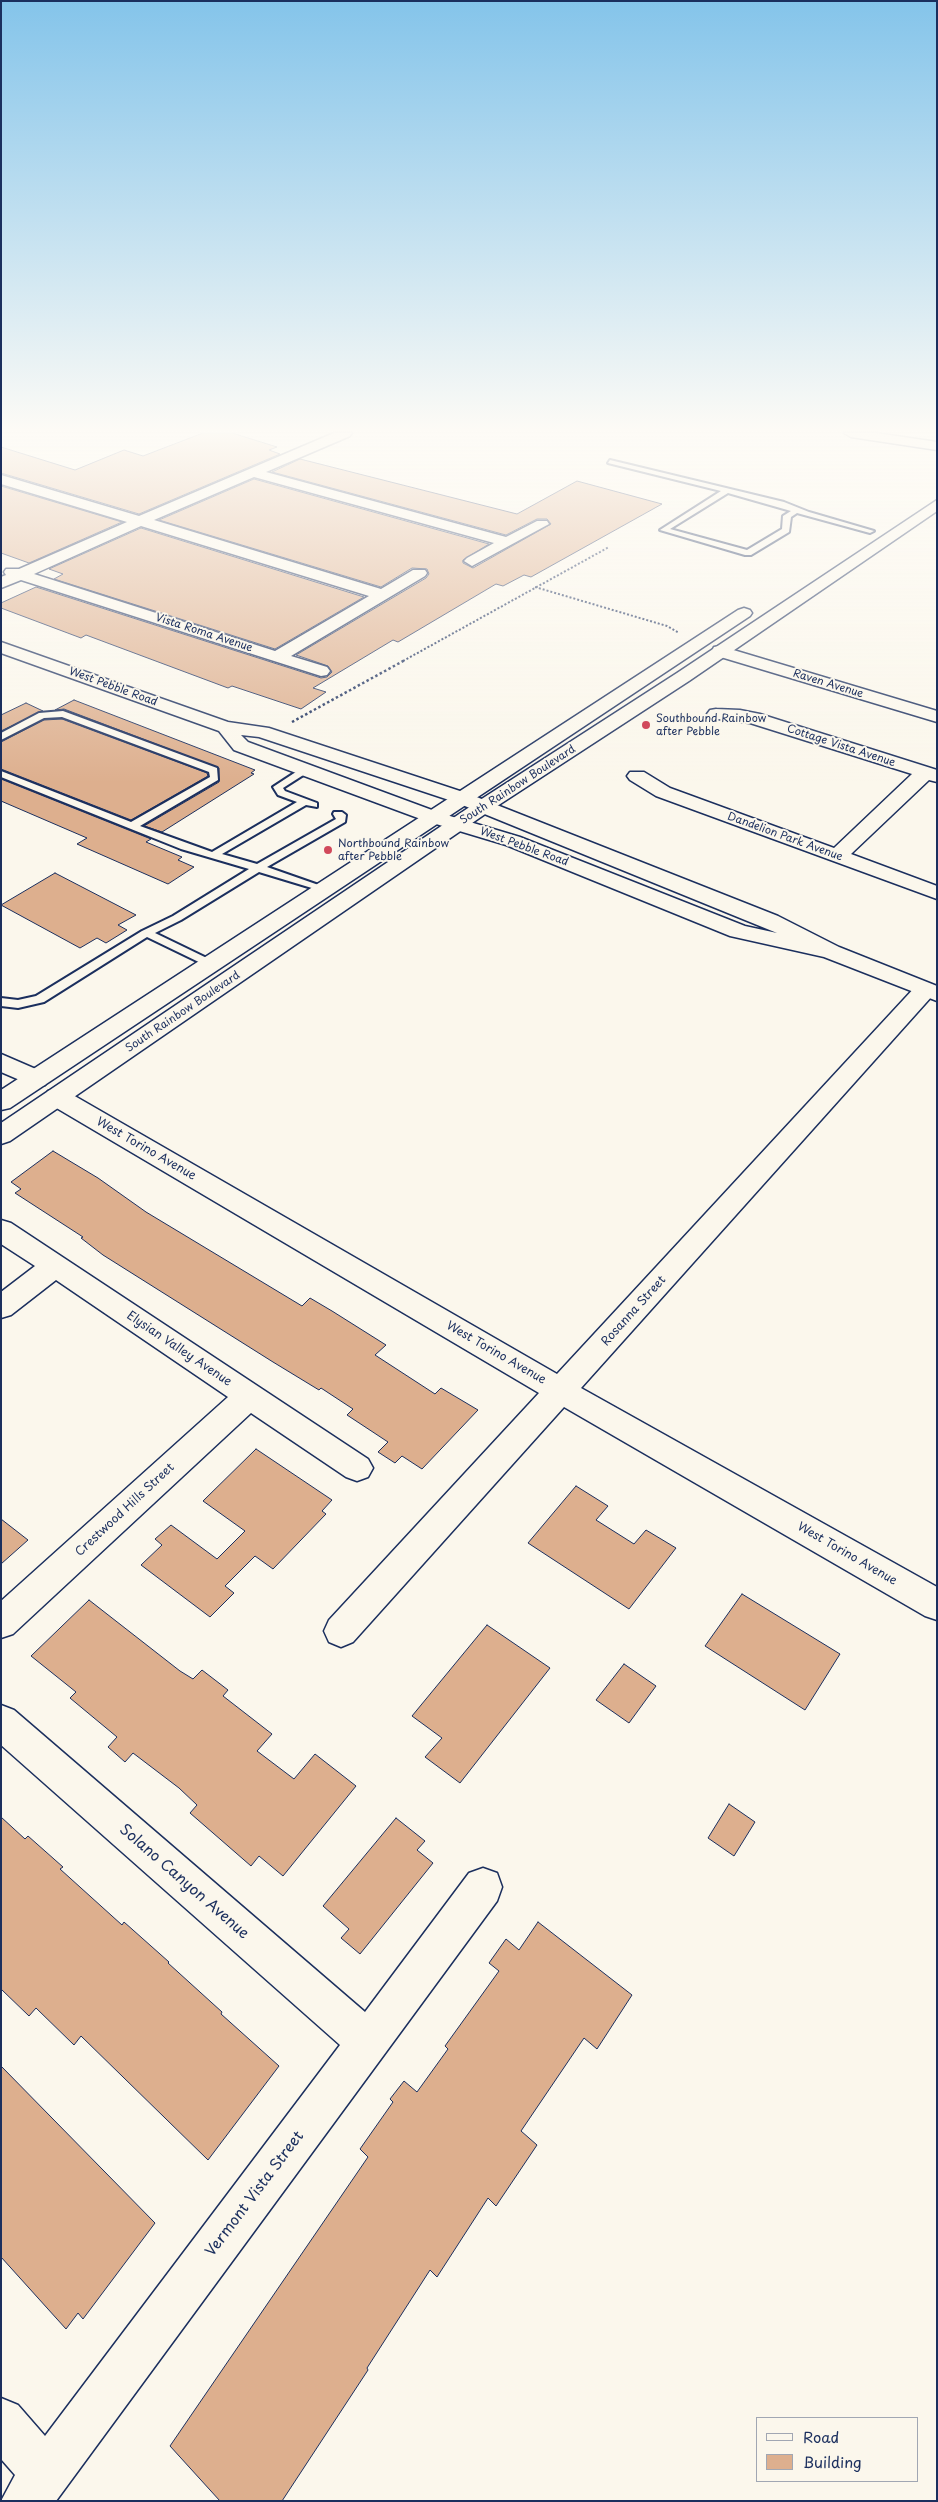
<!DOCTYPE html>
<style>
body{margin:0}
#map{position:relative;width:938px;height:2502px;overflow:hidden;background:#fbf7ec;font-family:"Playpen Sans",sans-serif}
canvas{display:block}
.frame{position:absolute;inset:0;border:2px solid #1b2f5e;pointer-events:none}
.legend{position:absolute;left:756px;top:2417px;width:162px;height:65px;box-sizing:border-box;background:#fbf7ec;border:1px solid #a1a7b3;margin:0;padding:6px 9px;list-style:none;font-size:15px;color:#1b2f5e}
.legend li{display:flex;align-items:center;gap:10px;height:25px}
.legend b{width:25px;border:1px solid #a1a7b3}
</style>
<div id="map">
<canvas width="938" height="2502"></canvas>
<div class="frame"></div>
<ul class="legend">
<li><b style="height:6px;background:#fbf7ec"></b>Road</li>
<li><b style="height:14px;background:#ddaf8e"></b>Building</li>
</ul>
</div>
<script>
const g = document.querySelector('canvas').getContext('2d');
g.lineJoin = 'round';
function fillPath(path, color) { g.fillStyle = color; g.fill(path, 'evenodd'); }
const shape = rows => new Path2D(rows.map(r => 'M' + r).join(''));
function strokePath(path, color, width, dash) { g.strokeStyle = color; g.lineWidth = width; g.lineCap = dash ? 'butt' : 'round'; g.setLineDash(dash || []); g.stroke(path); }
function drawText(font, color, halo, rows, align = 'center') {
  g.font = font + ' "Playpen Sans",sans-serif'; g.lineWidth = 4; g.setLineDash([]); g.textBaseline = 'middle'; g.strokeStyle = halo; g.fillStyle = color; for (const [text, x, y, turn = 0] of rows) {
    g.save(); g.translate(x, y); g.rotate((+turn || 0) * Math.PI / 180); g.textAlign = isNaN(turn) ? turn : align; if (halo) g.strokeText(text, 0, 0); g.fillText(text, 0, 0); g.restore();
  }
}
const building = shape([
 [203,433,232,433,277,447,269,450,280,454,139,514,1,473,1,447,75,470,124,450,143,456,203,433],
 [300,459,517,514,577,481,662,504,531,577,524,575,503,586,496,584,398,642,393,640,313,688,326,692,301,709,232,686,228,688,86,635,81,638,1,608,1,603,36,587,321,678,327,677,332,672,328,666,296,655,426,578,429,574,427,569,412,568,381,587,159,520,254,479,489,544,463,560,463,563,473,568,551,524,547,519,537,519,506,535,272,472,300,459],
 [1,486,122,522,29,563,1,553,1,486],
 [141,528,364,597,275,649,54,579,63,574,49,569,141,528],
 [74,700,255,770,251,773,254,774,162,832,144,826,219,782,219,768,64,709,55,710,74,700],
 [26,703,43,711,1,731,1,715,26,703],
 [62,719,207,773,208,776,131,820,1,769,1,742,44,720,62,719],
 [1,779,151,839,146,842,182,857,178,860,194,867,168,884,77,844,87,838,1,801,1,779],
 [55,873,136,915,118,925,127,930,106,943,97,938,80,948,1,905,55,873],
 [53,1151,98,1178,146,1212,302,1306,310,1298,332,1311,386,1345,375,1355,435,1394,441,1388,478,1410,422,1469,402,1456,395,1463,378,1452,388,1442,347,1415,353,1409,321,1388,319,1390,273,1362,103,1255,81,1238,83,1237,15,1193,21,1189,11,1182,53,1151],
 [256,1449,332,1500,322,1511,326,1514,273,1569,255,1556,225,1586,234,1593,210,1617,141,1565,162,1545,155,1539,171,1525,217,1559,245,1531,203,1501,256,1449],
 [576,1486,608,1506,596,1520,634,1544,646,1530,676,1548,629,1609,528,1543,576,1486],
 [1,1519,28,1540,1,1564,1,1519],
 [742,1594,840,1654,805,1710,705,1646,742,1594],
 [89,1600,180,1671,193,1679,202,1670,228,1690,223,1696,272,1734,257,1751,294,1779,315,1754,356,1786,283,1876,259,1856,251,1866,190,1813,197,1805,179,1788,133,1753,125,1762,108,1747,117,1737,70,1698,76,1692,31,1656,89,1600],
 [487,1625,550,1668,460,1783,425,1757,442,1738,412,1716,487,1625],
 [624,1664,656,1686,629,1723,596,1700,624,1664],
 [729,1804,755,1822,734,1856,708,1838,729,1804],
 [1,1817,25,1839,28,1836,63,1867,60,1869,122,1925,124,1922,169,1962,168,1963,222,2012,221,2014,279,2066,208,2160,81,2036,74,2045,36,2008,29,2016,1,1989,1,1817],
 [396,1818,425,1841,417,1850,433,1863,360,1954,341,1938,349,1929,323,1906,396,1818],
 [538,1922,632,1995,597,2049,584,2038,521,2131,537,2145,496,2206,488,2198,437,2277,430,2270,367,2368,368,2370,282,2501,220,2501,170,2446,368,2157,360,2149,393,2102,390,2099,404,2081,417,2092,448,2049,445,2046,499,1971,489,1963,506,1939,519,1950,538,1922],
 [1,2066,155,2223,83,2319,78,2313,66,2329,1,2257,1,2066]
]);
fillPath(building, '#ddaf8e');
strokePath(building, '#1b2f5e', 1);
const service = shape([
 [610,460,784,502,809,512,874,531,870,533,797,513,791,517,789,532,751,555,745,555,660,530,721,491,608,463,610,460],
 [728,493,791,511,783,516,782,529,747,550,670,529,728,493],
 [63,711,217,768,218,780,140,826,212,852,297,802,278,795,273,787,302,768,308,768,308,772,283,788,285,791,317,803,317,807,306,805,222,854,257,864,336,819,333,814,334,812,342,812,346,815,345,822,267,867,330,889,325,892,259,872,181,920,155,933,215,962,215,966,207,966,147,937,44,1002,18,1008,1,1006,1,998,18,1000,36,996,142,931,173,916,249,869,181,849,1,777,1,771,131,822,210,777,209,772,62,717,44,718,1,740,1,733,39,713,63,711]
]);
const minor = shape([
 [334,433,352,433,350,436,266,472,506,537,537,521,547,521,549,524,472,566,464,561,467,558,494,543,254,477,154,520,381,589,413,570,425,570,427,573,425,576,291,656,327,667,330,671,327,675,321,676,21,580,1,588,1,577,6,575,4,572,6,569,19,569,127,522,1,484,1,475,139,516,334,433],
 [141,526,369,596,275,651,34,574,141,526],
 [720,646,937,711,937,722,714,655,712,651,714,647,720,646],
 [716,709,740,710,760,714,937,770,937,782,929,780,851,854,937,886,937,899,656,796,630,780,627,776,630,772,644,772,670,788,834,848,912,774,750,723,710,718,707,714,710,710,716,709],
 [925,983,933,985,936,990,933,995,581,1388,937,1587,937,1620,925,1616,564,1407,353,1642,341,1647,329,1642,324,1631,329,1620,539,1393,48,1103,45,1097,48,1091,57,1089,66,1091,557,1374,917,985,925,983],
 [1,1054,45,1073,48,1079,45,1085,36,1087,1,1072,1,1054],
 [1,1220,11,1223,368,1459,373,1468,368,1477,357,1481,346,1477,251,1413,13,1634,1,1638,1,1601,228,1397,56,1280,11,1315,1,1318,1,1292,35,1266,1,1244,1,1220],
 [1,1705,14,1710,365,2012,469,1873,483,1868,497,1873,502,1887,497,1901,56,2501,1,2501,15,2475,1,2459,1,2398,18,2405,45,2436,340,2045,1,1745,1,1705]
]);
const tertiary = shape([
 [1,642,228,722,269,728,469,794,778,916,839,947,937,986,937,1001,824,957,730,936,506,845,426,821,234,750,219,731,1,653,1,642],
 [241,735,259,737,455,802,777,933,745,926,520,837,440,813,248,742,241,735]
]);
const primary = shape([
 [937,500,937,511,689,681,491,810,10,1141,1,1144,1,1123,477,802,677,673,937,500],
 [744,608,750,610,752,613,750,616,10,1108,1,1110,1,1090,738,610,744,608]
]);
const trunk = shape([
 [844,433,876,433,937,442,937,450,851,437,844,433]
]);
strokePath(service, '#1b2f5e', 4);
strokePath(minor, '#1b2f5e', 3);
strokePath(tertiary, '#1b2f5e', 3);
strokePath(primary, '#1b2f5e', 3);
strokePath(trunk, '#1b2f5e', 3);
strokePath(shape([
 [535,587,667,626,679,633],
 [403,661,609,547]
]), '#1b2f5e', 2, [2, 2]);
strokePath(shape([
 [292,722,405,660]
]), '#1b2f5e', 2.5, [2.5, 2.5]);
fillPath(service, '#fbf7ec');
fillPath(minor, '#fbf7ec');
fillPath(tertiary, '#fbf7ec');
fillPath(primary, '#fbf7ec');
fillPath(trunk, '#fbf7ec');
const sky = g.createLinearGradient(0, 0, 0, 783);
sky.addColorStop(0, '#84c4ea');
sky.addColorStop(0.55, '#fdfbf6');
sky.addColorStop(1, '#fdfbf600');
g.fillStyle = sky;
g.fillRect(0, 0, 938, 783);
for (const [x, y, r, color] of [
 [646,725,5,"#d1495b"],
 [328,850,5,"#d1495b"]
]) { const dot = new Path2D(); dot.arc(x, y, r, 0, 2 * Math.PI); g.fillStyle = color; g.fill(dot); strokePath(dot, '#fbf7ec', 2); }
drawText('11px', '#1b2f5e', '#fbf7ec', [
 ["Vista Roma Avenue",204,633,18],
 ["Raven Avenue",828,684,17],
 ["West Pebble Road",113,687,20],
 ["Cottage Vista Avenue",841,746,18],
 ["South Rainbow Boulevard",518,785,-33],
 ["Dandelion Park Avenue",785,837,20],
 ["West Pebble Road",524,847,20],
 ["South Rainbow Boulevard",183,1012,-34]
]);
drawText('11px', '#1b2f5e', '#fbf7ec', [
 ["Southbound Rainbow",656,719],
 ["after Pebble",656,732],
 ["Northbound Rainbow",338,844],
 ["after Pebble",338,857]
], 'left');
drawText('12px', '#1b2f5e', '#fbf7ec', [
 ["West Torino Avenue",146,1149,30],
 ["Rosanna Street",634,1311,-48],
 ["Elysian Valley Avenue",179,1349,34],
 ["West Torino Avenue",496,1353,30],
 ["Crestwood Hills Street",125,1510,-43],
 ["West Torino Avenue",847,1554,30]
]);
drawText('15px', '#1b2f5e', '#fbf7ec', [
 ["Solano Canyon Avenue",184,1882,41],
 ["Vermont Vista Street",255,2194,-53]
]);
</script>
